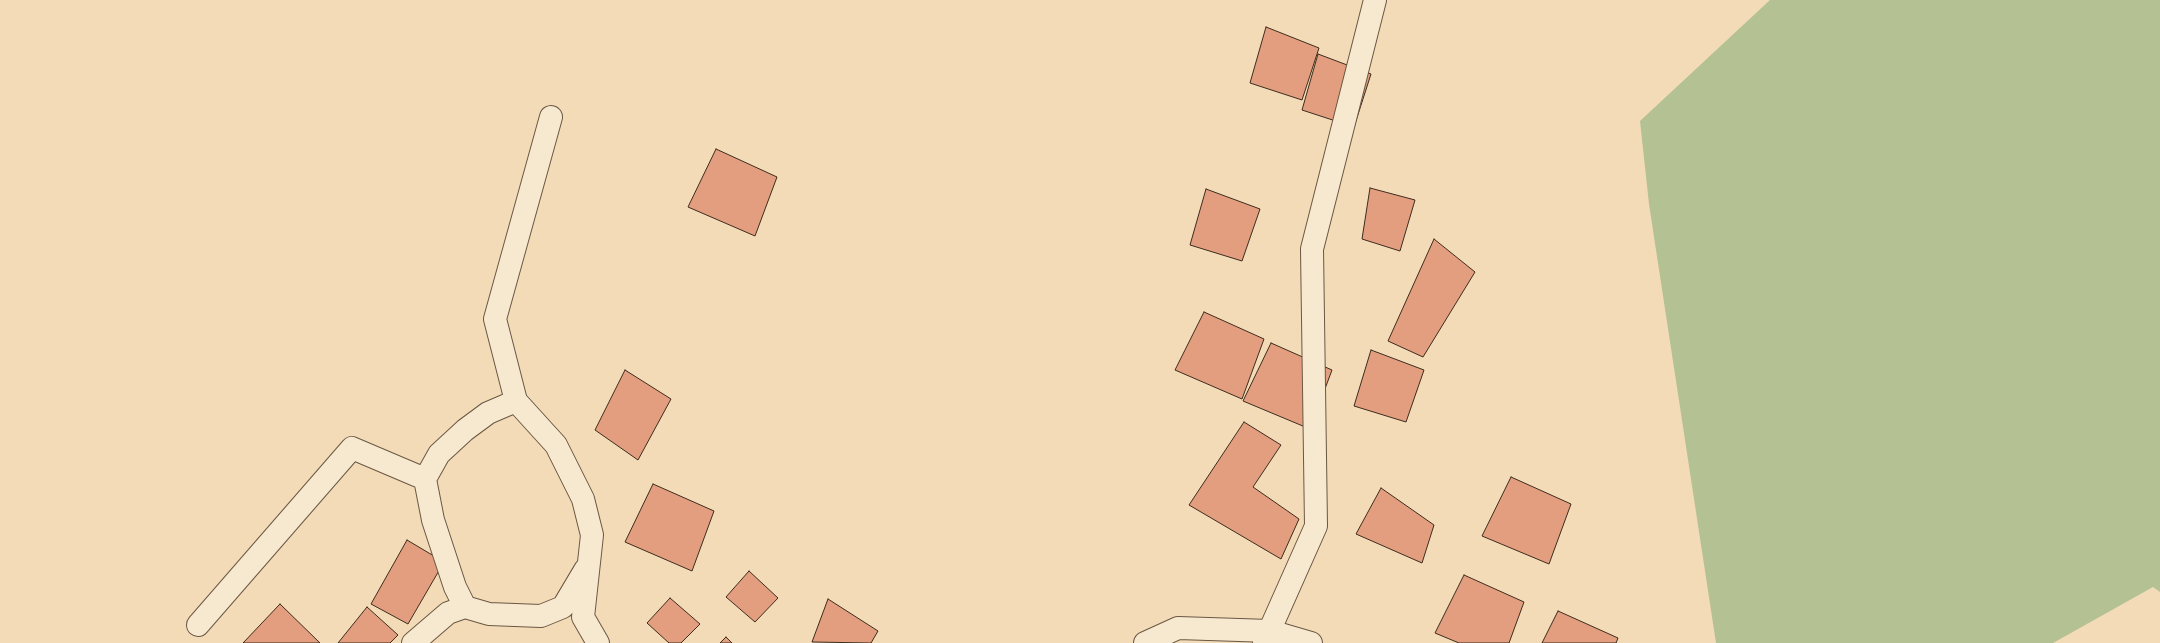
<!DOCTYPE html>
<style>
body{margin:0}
canvas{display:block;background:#f2dbb6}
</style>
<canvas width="2160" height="643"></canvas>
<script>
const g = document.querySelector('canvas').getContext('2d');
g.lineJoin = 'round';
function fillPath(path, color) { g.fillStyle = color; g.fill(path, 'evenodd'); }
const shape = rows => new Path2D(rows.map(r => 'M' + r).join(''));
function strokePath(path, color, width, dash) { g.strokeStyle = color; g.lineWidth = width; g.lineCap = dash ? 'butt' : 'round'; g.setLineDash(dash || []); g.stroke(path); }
fillPath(shape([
 [1770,0,2160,0,2160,592,2153,587,2053,643,1716,643,1649,204,1640,121]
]), '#b4c193');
const building = shape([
 [1266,27,1319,48,1302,100,1250,83,1266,27],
 [1318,54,1371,74,1354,127,1302,110,1318,54],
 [716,149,777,177,755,236,688,207,716,149],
 [1370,188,1415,200,1400,251,1362,239,1370,188],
 [1206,189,1260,209,1242,261,1190,245,1206,189],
 [1434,239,1475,272,1423,357,1388,341,1434,239],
 [1204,312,1264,339,1242,399,1175,370,1204,312],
 [1271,343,1332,370,1310,429,1243,401,1271,343],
 [1371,350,1424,370,1406,422,1354,406,1371,350],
 [625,370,671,399,638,460,595,430,625,370],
 [1244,422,1281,445,1253,487,1299,519,1281,559,1189,505,1244,422],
 [1511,477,1571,504,1549,564,1482,536,1511,477],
 [653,484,714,511,692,571,625,542,653,484],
 [1381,488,1434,525,1422,563,1356,534,1381,488],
 [407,540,444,562,408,624,371,604,407,540],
 [749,571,778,598,755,622,726,597,749,571],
 [1464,575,1524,602,1509,643,1459,643,1435,633,1464,575],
 [670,598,700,624,681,643,669,643,647,623,670,598],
 [828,599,878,631,871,643,812,642,828,599],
 [280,604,320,643,243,643,280,604],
 [367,607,398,635,390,643,338,643,367,607],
 [1558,611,1618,638,1616,643,1542,643,1558,611],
 [726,637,732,643,720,643,726,637]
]);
fillPath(building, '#e29e7e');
strokePath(building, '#3e2c1e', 1);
const minor = shape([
 [551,117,495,319,516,401,556,445,583,499,592,535,583,617,598,643],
 [465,607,455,587,433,520,425,479,439,454,465,430,488,413,516,401],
 [198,625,352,448,425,479],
 [413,643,448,613,465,607,489,614,541,616,563,607,585,570],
 [1145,643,1178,628,1270,631,1311,643]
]);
const tertiary = shape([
 [1264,643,1316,526,1312,249,1375,0]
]);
strokePath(minor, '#6b5844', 24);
strokePath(tertiary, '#6b5844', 24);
strokePath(minor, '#f7e8d0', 22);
strokePath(tertiary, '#f7e8d0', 22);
</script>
